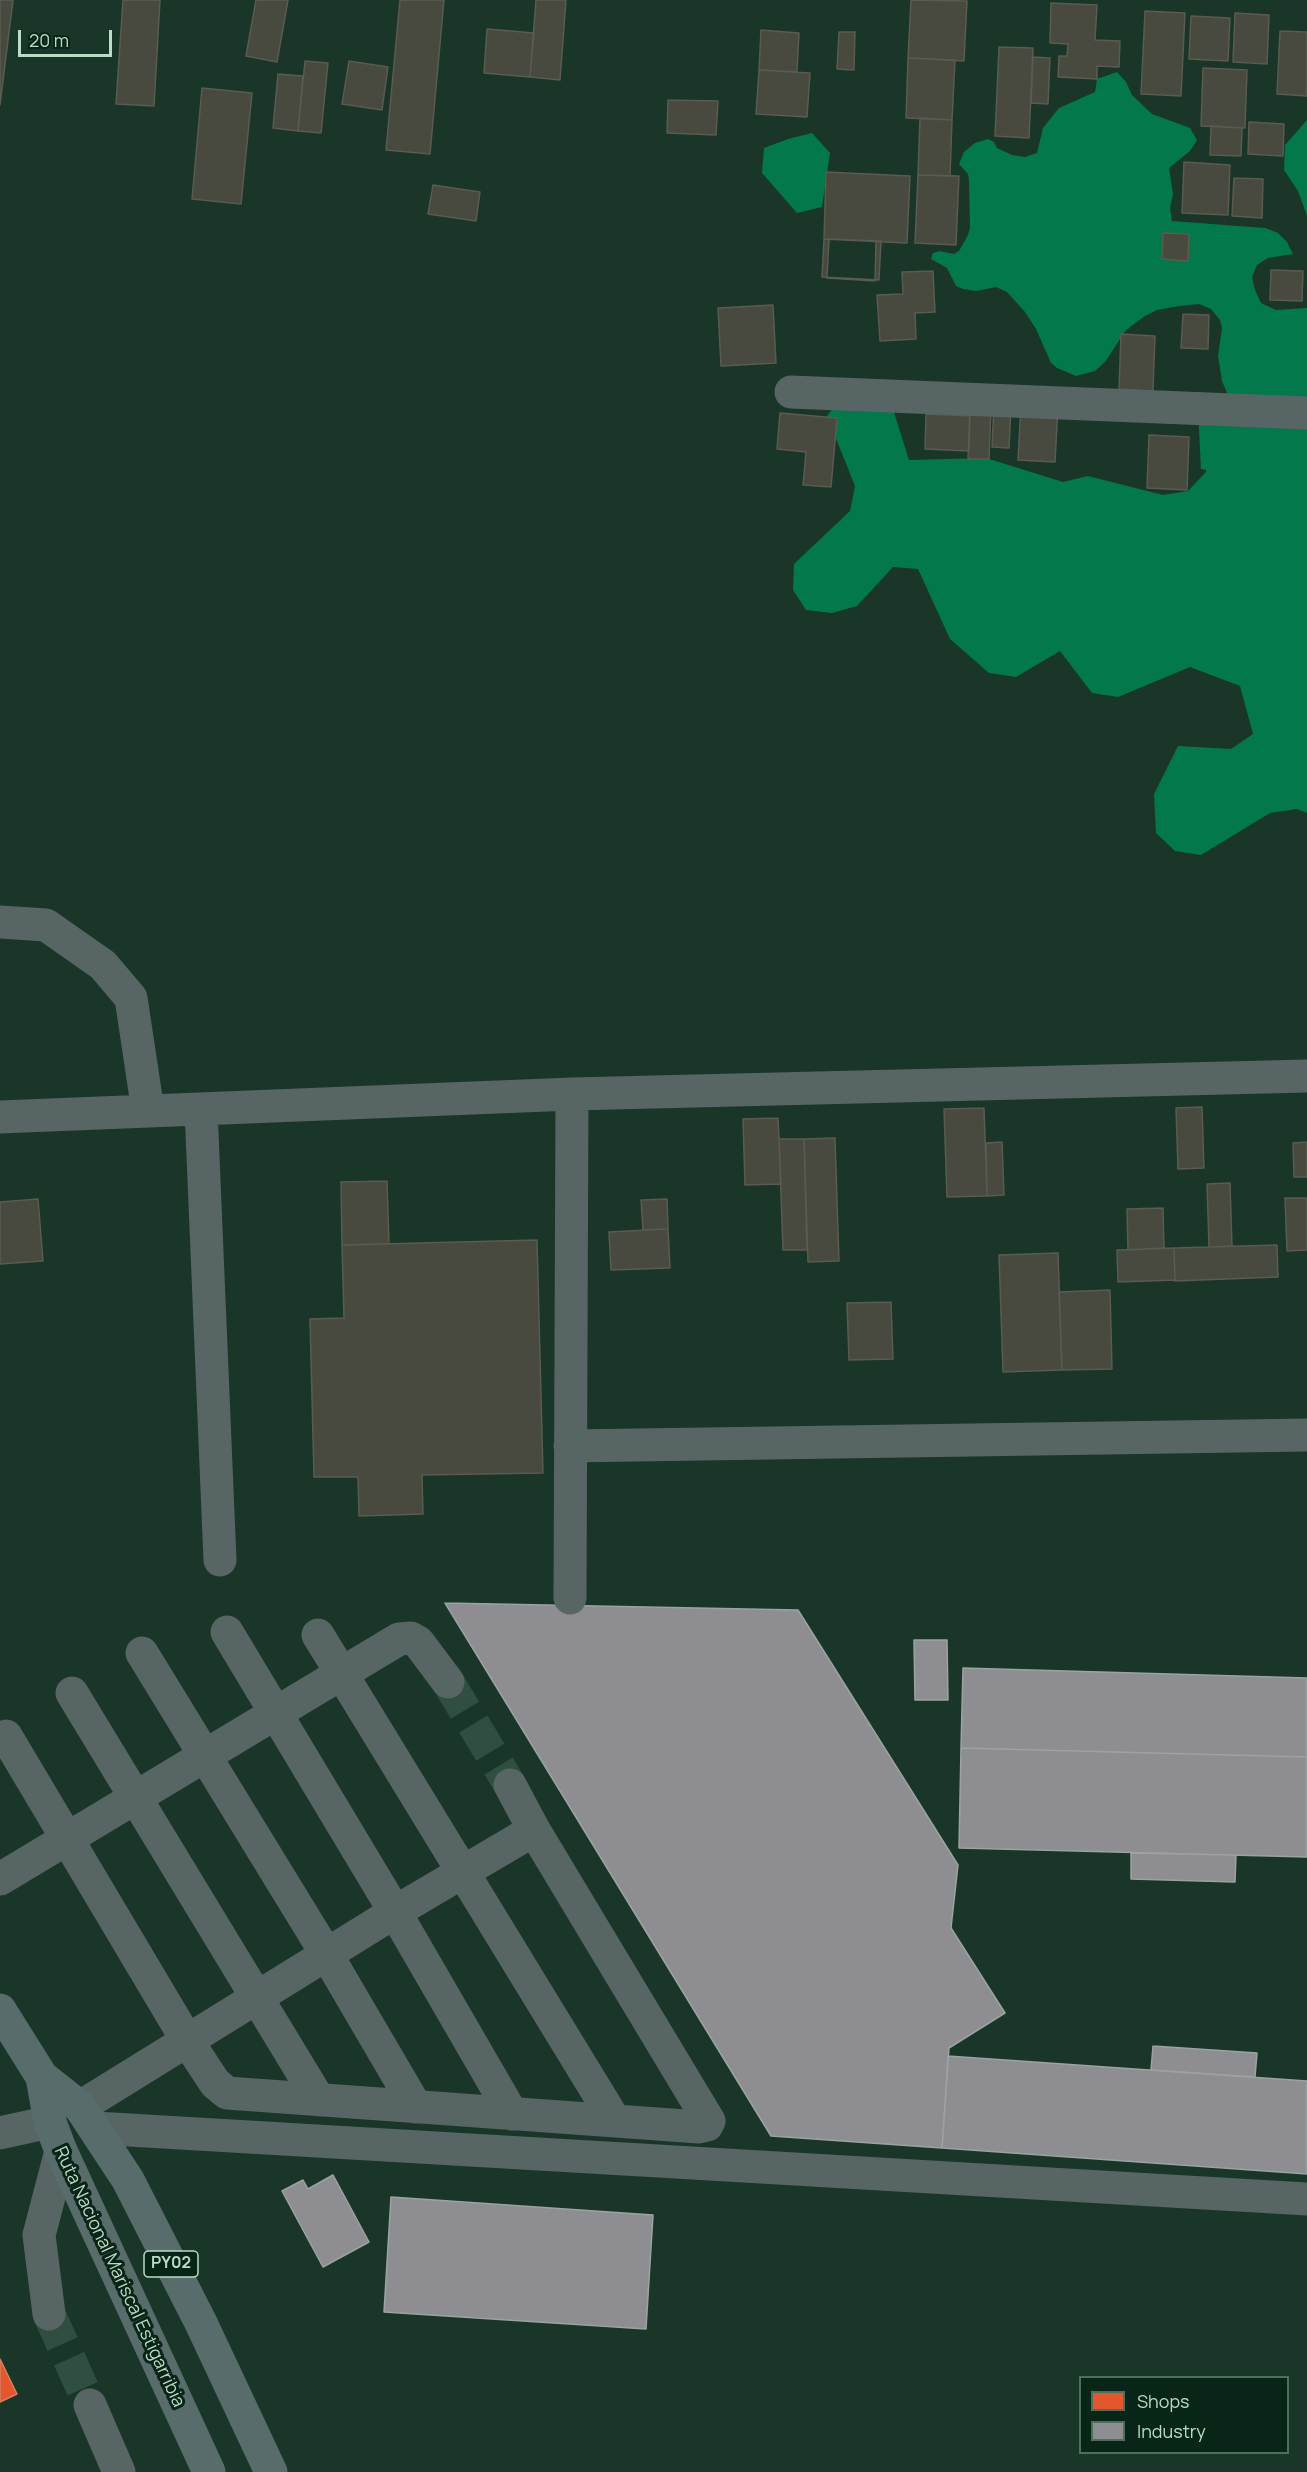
<!DOCTYPE html>
<style>
body{margin:0}
#map{position:relative;width:1307px;height:2472px;overflow:hidden;background:#193628;font-family:Manrope,sans-serif}
canvas{display:block}
.legend{position:absolute;left:1079px;top:2376px;width:210px;height:78px;box-sizing:border-box;background:#092517;border:2px solid #506e5d;margin:0;padding:8px 10px;list-style:none;font-size:18px;color:#bbdbc7}
.legend li{display:flex;align-items:center;gap:12px;height:30px}
.legend b{width:30px;border:2px solid #506e5d}
.scale{position:absolute;left:18px;top:30px;width:94px;height:27px;box-sizing:border-box;border:3px solid #bbdbc7;border-top:0;padding-left:8px;font-size:18px;line-height:21px;white-space:nowrap;color:#bbdbc7;-webkit-text-stroke:4px #092517;paint-order:stroke}
</style>
<div id="map">
<canvas width="1307" height="2472"></canvas>
<ul class="legend">
<li><b style="height:16px;background:#e4572e"></b>Shops</li>
<li><b style="height:16px;background:#8d8d92"></b>Industry</li>
</ul>
<div class="scale">20 m</div>
</div>
<script>
const g = document.querySelector('canvas').getContext('2d');
g.lineJoin = 'round';
function fillPath(path, color) { g.fillStyle = color; g.fill(path, 'evenodd'); }
const shape = rows => new Path2D(rows.map(r => 'M' + r).join(''));
function strokePath(path, color, width, dash) { g.strokeStyle = color; g.lineWidth = width; g.lineCap = dash ? 'butt' : 'round'; g.setLineDash(dash || []); g.stroke(path); }
function drawText(font, color, halo, rows, align = 'center') {
  g.font = font + ' Manrope,sans-serif'; g.lineWidth = 6; g.setLineDash([]); g.textBaseline = 'middle'; g.strokeStyle = halo; g.fillStyle = color; for (const [text, x, y, turn = 0] of rows) {
    g.save(); g.translate(x, y); g.rotate((+turn || 0) * Math.PI / 180); g.textAlign = isNaN(turn) ? turn : align; if (halo) g.strokeText(text, 0, 0); g.fillText(text, 0, 0); g.restore();
  }
}
fillPath(shape([
 [1117,72,1126,82,1132,95,1152,114,1190,128,1197,140,1190,151,1169,168,1173,194,1170,208,1172,221,1265,228,1278,233,1287,242,1293,254,1268,258,1257,265,1252,277,1255,290,1261,303,1276,310,1307,308,1307,813,1297,809,1270,813,1201,855,1175,851,1156,833,1154,794,1178,746,1231,749,1253,734,1240,686,1190,667,1118,697,1092,693,1060,651,1016,677,989,673,950,639,918,569,893,567,857,606,832,613,806,610,793,590,794,564,850,511,855,486,827,416,842,396,893,409,909,460,986,458,1063,482,1088,476,1163,495,1188,491,1206,472,1206,470,1201,469,1198,409,1227,393,1222,381,1218,356,1222,328,1220,320,1211,309,1199,304,1179,306,1157,310,1145,316,1126,330,1105,362,1095,371,1076,376,1057,368,1051,363,1036,329,1025,312,1007,292,996,287,976,291,963,289,956,286,947,268,931,259,933,253,940,251,954,254,959,251,968,235,970,228,969,181,968,174,959,164,964,152,975,143,988,139,994,142,997,148,1012,155,1025,157,1037,153,1043,128,1059,108,1095,92,1097,79],
 [1163,233,1189,234,1188,260,1162,259],
 [1307,120,1307,216,1298,191,1284,170,1285,145],
 [812,133,830,153,822,207,797,213,762,173,764,148,788,139]
]), '#03784b');
const shops = shape([
 [0,2359,17,2394,0,2402,0,2359]
]);
fillPath(shops, '#e4572e');
strokePath(shops, '#d87f5c', 1.5);
const industry = shape([
 [445,1603,798,1610,958,1865,951,1928,1005,2013,949,2048,942,2148,771,2136,445,1603],
 [914,1640,947,1640,948,1700,915,1700,914,1640],
 [963,1668,1307,1678,1307,1757,961,1748,963,1668],
 [961,1748,1307,1757,1307,1857,959,1848,961,1748],
 [1131,1853,1236,1855,1235,1882,1131,1879,1131,1853],
 [1153,2046,1257,2053,1255,2077,1151,2070,1153,2046],
 [948,2056,1307,2081,1307,2174,942,2148,948,2056],
 [333,2175,369,2242,323,2267,282,2191,303,2180,308,2189,333,2175],
 [391,2197,653,2215,646,2329,384,2312,391,2197]
]);
fillPath(industry, '#8d8d92');
strokePath(industry, '#9ba4a2', 1.5);
const building = shape([
 [0,0,13,0,0,105,0,0],
 [123,0,160,0,154,106,116,104,123,0],
 [256,0,288,0,277,62,246,56,256,0],
 [400,0,444,0,430,154,386,150,400,0],
 [536,0,566,0,560,80,530,77,536,0],
 [911,0,967,1,964,61,908,58,911,0],
 [1051,3,1097,5,1095,40,1120,41,1119,67,1097,66,1097,79,1058,77,1059,56,1067,56,1068,44,1050,43,1051,3],
 [1145,11,1185,13,1181,96,1141,94,1145,11],
 [1235,13,1269,15,1267,64,1233,62,1235,13],
 [1191,16,1230,18,1228,61,1189,59,1191,16],
 [487,29,534,33,530,77,484,73,487,29],
 [761,30,799,33,797,72,759,70,761,30],
 [1280,31,1307,32,1307,96,1277,94,1280,31],
 [839,32,855,32,854,70,837,69,839,32],
 [999,47,1033,48,1029,138,995,136,999,47],
 [1033,57,1050,58,1048,104,1031,103,1033,57],
 [908,58,955,60,952,120,906,118,908,58],
 [305,61,328,63,321,133,298,131,305,61],
 [349,61,388,67,382,110,342,104,349,61],
 [1203,68,1247,70,1245,128,1201,126,1203,68],
 [759,70,810,73,807,117,756,114,759,70],
 [278,74,303,76,298,131,273,128,278,74],
 [202,88,252,93,241,204,192,199,202,88],
 [668,100,718,101,716,135,667,133,668,100],
 [920,118,952,120,950,176,918,175,920,118],
 [1249,122,1284,124,1283,156,1248,154,1249,122],
 [1211,126,1242,128,1241,156,1210,155,1211,126],
 [1184,162,1230,165,1228,215,1182,213,1184,162],
 [826,172,910,176,907,243,824,239,826,172],
 [918,175,959,176,956,245,915,243,918,175],
 [1234,178,1263,179,1262,218,1232,216,1234,178],
 [433,185,480,192,476,221,428,214,433,185],
 [1163,233,1189,234,1188,261,1162,259,1163,233],
 [824,239,881,241,879,280,822,277,824,239],
 [829,239,876,241,875,281,827,278,829,239],
 [1271,270,1303,271,1302,301,1270,300,1271,270],
 [933,271,935,312,915,313,916,339,880,341,877,295,903,294,902,272,933,271],
 [773,305,776,363,721,366,718,308,773,305],
 [1183,314,1209,315,1208,349,1181,348,1183,314],
 [1121,334,1155,336,1153,391,1119,389,1121,334],
 [1021,404,1058,406,1055,462,1018,460,1021,404],
 [994,406,1011,407,1009,448,992,447,994,406],
 [970,407,991,408,989,459,968,459,970,407],
 [780,413,837,418,831,487,803,485,806,452,777,449,780,413],
 [926,414,970,416,969,451,925,449,926,414],
 [1149,435,1189,437,1187,490,1147,488,1149,435],
 [1202,1107,1204,1168,1178,1169,1176,1108,1202,1107],
 [984,1108,987,1196,947,1197,944,1109,984,1108],
 [778,1118,781,1184,745,1185,743,1119,778,1118],
 [835,1138,839,1261,808,1262,804,1139,835,1138],
 [779,1139,804,1139,807,1250,783,1250,779,1139],
 [1002,1142,1004,1195,987,1196,986,1143,1002,1142],
 [1307,1142,1307,1177,1294,1177,1293,1143,1307,1142],
 [387,1181,389,1244,342,1245,341,1182,387,1181],
 [1230,1183,1232,1246,1209,1247,1207,1184,1230,1183],
 [1285,1198,1307,1198,1307,1250,1287,1251,1285,1198],
 [38,1199,43,1261,0,1264,0,1202,38,1199],
 [667,1199,668,1229,643,1230,641,1200,667,1199],
 [1163,1208,1164,1248,1128,1250,1127,1209,1163,1208],
 [668,1229,670,1268,611,1270,609,1232,668,1229],
 [537,1240,543,1473,422,1475,423,1514,359,1516,358,1477,314,1477,310,1319,344,1318,342,1245,537,1240],
 [1277,1245,1278,1277,1175,1281,1174,1248,1277,1245],
 [1174,1248,1175,1280,1118,1282,1117,1250,1174,1248],
 [1058,1253,1062,1370,1003,1372,999,1255,1058,1253],
 [1110,1290,1112,1369,1062,1370,1059,1292,1110,1290],
 [891,1302,893,1359,849,1360,847,1303,891,1302]
]);
fillPath(building, '#48493f');
strokePath(building, '#5a5b51', 1.5);
strokePath(shape([
 [448,1682,510,1785],
 [49,2314,90,2405]
]), '#314f40', 33, [33, 16]);
strokePath(shape([
 [791,392,1307,413],
 [0,922,46,925,103,965,131,998,148,1111],
 [201,1109,220,1560],
 [0,1117,572,1094,1307,1076],
 [570,1446,1307,1435],
 [570,1598,572,1094],
 [227,1632,395,1912,512,2114],
 [318,1635,615,2121],
 [142,1653,327,1955,416,2107],
 [72,1693,319,2100],
 [6,1736,188,2042,215,2083,227,2093,699,2127,707,2125,709,2121,534,1830],
 [0,1879,399,1639,411,1638,418,1642,448,1682],
 [80,2107,395,1912,534,1830,510,1785],
 [95,2128,1307,2199],
 [0,2133,50,2122],
 [49,2314,39,2235,61,2151],
 [90,2405,119,2472]
]), '#576565', 33);
strokePath(shape([
 [0,2010,42,2077,80,2107,128,2180,201,2323,271,2472],
 [42,2077,50,2122,61,2151,209,2472]
]), '#586c6c', 33);
for (const [x, y, w] of [
 [171,2264,54]
]) { const box = new Path2D(); box.roundRect(x - w / 2, y - 13, w, 26, 4.5); g.fillStyle = '#092517'; g.fill(box); strokePath(box, '#bbdbc7', 1.5); }
drawText('bold 16px', '#bbdbc7', null, [
 ["PY02",171,2264]
]);
drawText('18px', '#bbdbc7', '#092517', [
 ["Ruta Nacional Mariscal Estigarribia",119,2277,65]
]);
</script>
